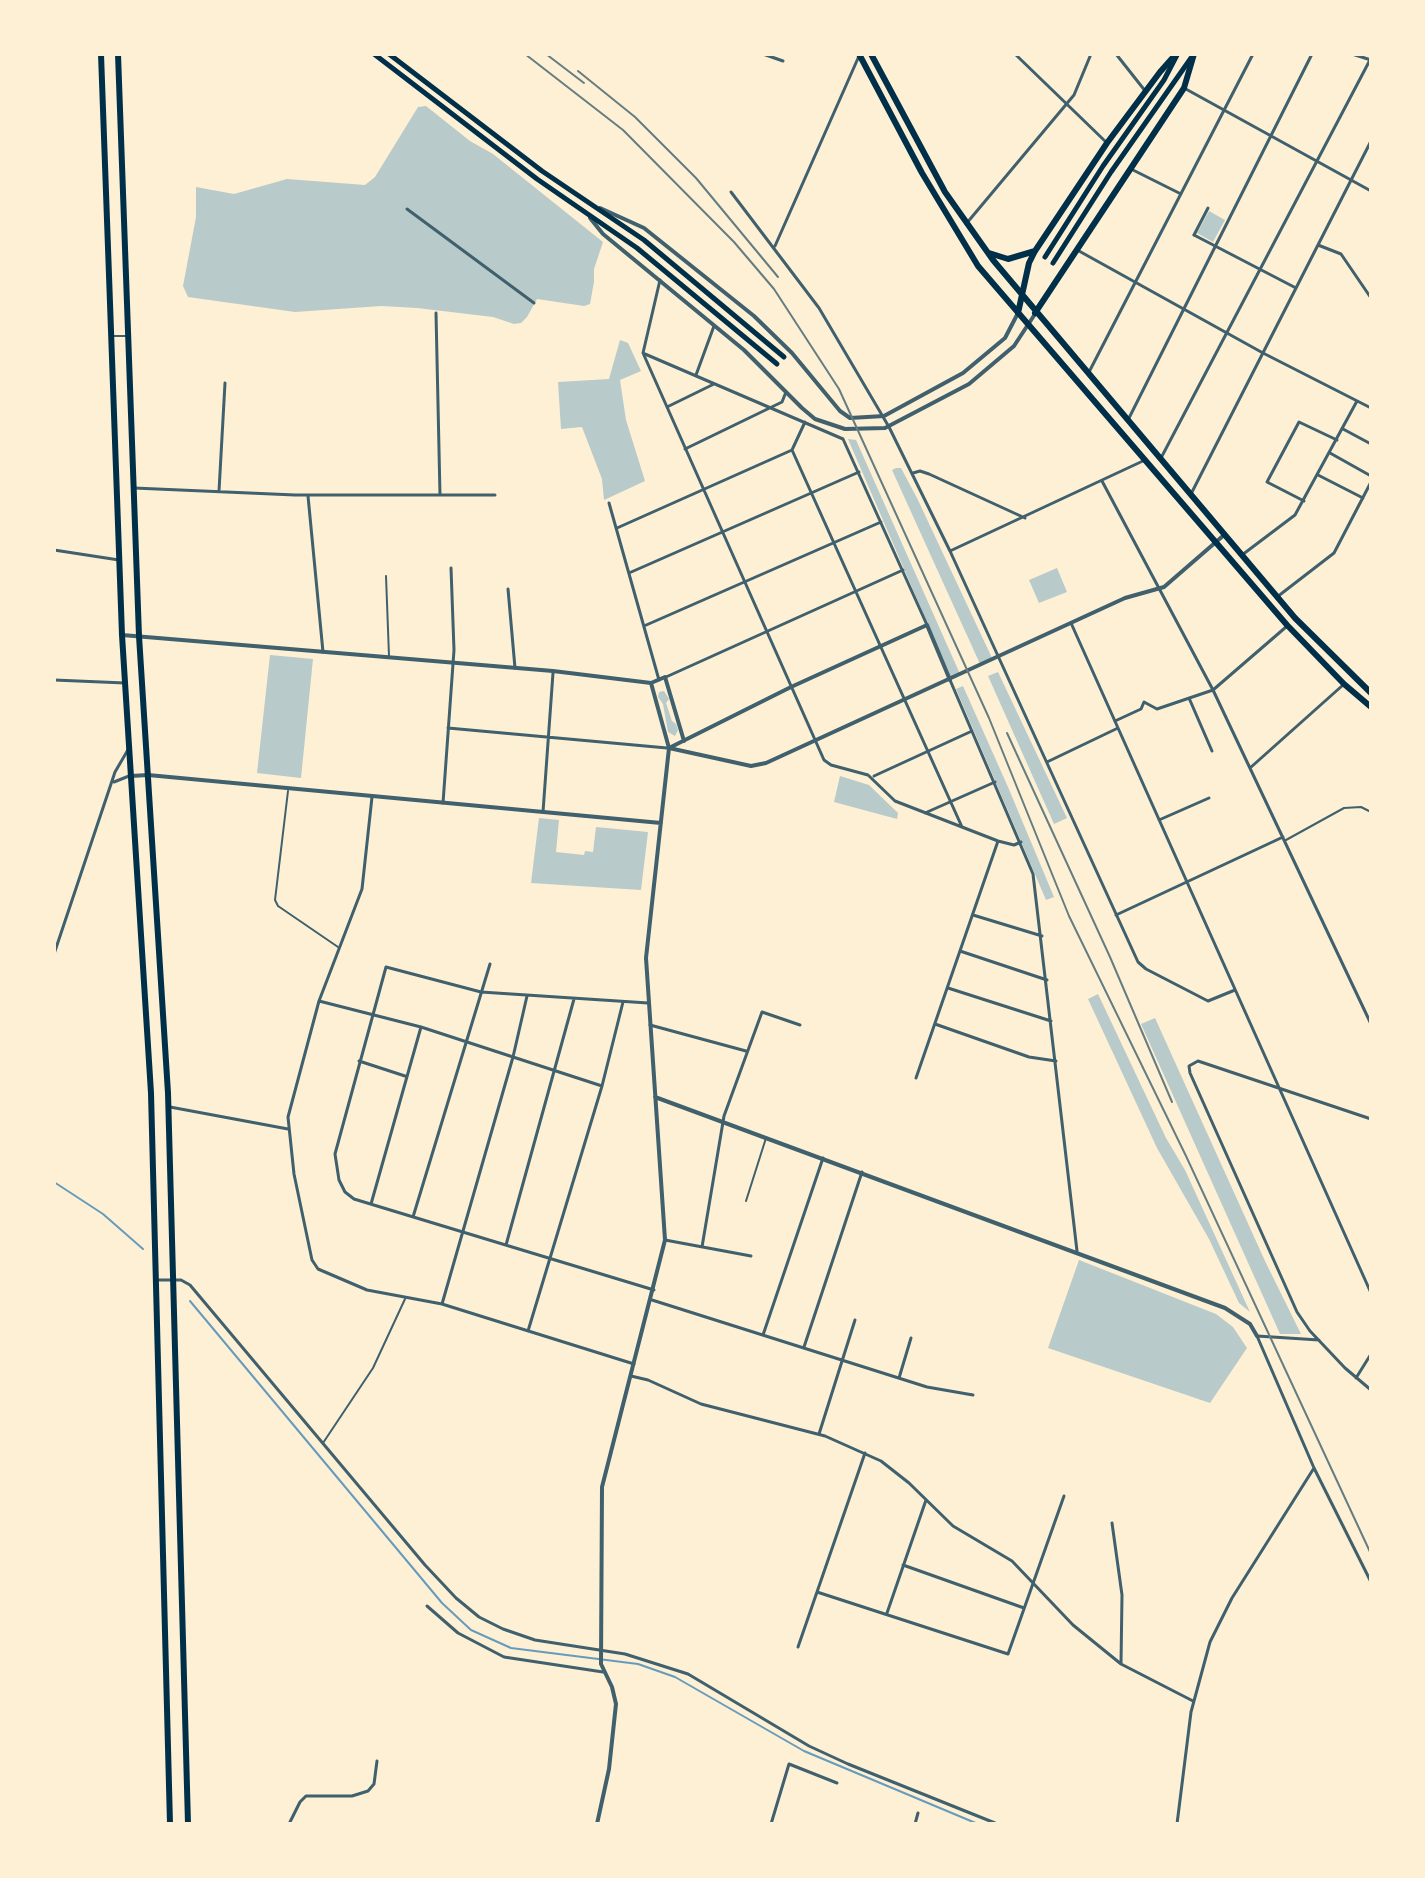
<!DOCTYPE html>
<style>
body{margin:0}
#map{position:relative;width:1425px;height:1878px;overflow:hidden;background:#fdf0d5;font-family:"Times New Roman",serif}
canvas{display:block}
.frame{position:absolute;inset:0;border:56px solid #fdf0d5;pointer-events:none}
</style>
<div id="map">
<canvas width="1425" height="1878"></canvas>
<div class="frame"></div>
</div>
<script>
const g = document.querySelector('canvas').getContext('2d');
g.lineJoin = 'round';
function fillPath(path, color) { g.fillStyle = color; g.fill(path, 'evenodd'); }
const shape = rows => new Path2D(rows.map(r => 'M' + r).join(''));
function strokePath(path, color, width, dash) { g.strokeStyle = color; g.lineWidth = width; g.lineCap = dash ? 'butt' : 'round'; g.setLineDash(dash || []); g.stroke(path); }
fillPath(shape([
 [426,106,470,141,493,154,603,242,594,269,594,282,590,304,584,306,537,299,527,317,521,323,514,324,493,317,417,308,381,306,295,312,188,297,183,286,196,217,196,187,234,194,287,179,365,185,375,177,418,107],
 [1209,211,1225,220,1213,242,1197,233],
 [620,340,628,343,641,371,620,380,626,420,645,481,604,500,602,479,582,427,561,429,558,382,609,379],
 [848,439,856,440,960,674,951,678],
 [896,468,901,468,917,498,992,658,980,664,892,470],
 [1057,568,1067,592,1039,603,1029,580],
 [270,655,313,659,301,778,257,773],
 [998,672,1067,818,1054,824,988,676],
 [963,686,1008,787,1054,897,1046,900,956,689],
 [664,691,669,699,666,703,672,721,676,724,678,730,675,736,668,732,663,704,658,697,659,692],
 [840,776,869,785,898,813,897,819,834,802],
 [539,818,559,820,556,852,584,855,585,851,593,852,596,827,648,832,641,890,531,883],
 [1098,994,1166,1138,1185,1170,1250,1312,1239,1303,1209,1239,1157,1148,1088,999],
 [1155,1018,1265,1261,1301,1334,1280,1334,1141,1024],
 [1079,1260,1216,1314,1233,1327,1247,1348,1210,1403,1048,1348]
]), '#b9caca');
strokePath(shape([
 [54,1182,103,1214,143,1249],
 [190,1301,442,1603,471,1630,511,1648,638,1664,675,1677,804,1751,978,1824]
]), '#669bbc', 2);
strokePath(shape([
 [112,336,126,336],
 [386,576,389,656],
 [288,791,275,900,278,906,338,947],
 [1286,840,1344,808,1361,807,1371,812],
 [746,1201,766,1138],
 [323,1443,373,1368,405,1299]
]), '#3f606c', 2);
strokePath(shape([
 [763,54,783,61],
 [407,209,534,303],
 [1194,235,1208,208],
 [1189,698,1212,751],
 [1115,721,1141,709,1144,702,1157,709,1213,690]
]), '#3f606c', 3);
strokePath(shape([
 [1015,54,1107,143],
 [1116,54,1146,92],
 [1352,54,1371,60],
 [1184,88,1371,191],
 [1131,169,1181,194],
 [731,192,819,308,889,427,950,551,1138,962,1146,969,1208,1001,1235,990],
 [966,224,1074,95,1091,54],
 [1194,235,1296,288],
 [1318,245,1341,254,1371,298],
 [775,246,859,56],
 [1079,251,1263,353,1371,408],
 [660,280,643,353,824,760,831,765,868,775,895,801,998,841,1014,845,1021,842],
 [436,313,440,495],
 [645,354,843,439,927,625],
 [1088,374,1253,54],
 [696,375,714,326],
 [667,407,714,384],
 [1129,418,1312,54],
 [805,422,792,450,962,827],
 [1343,429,1371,444],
 [685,449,782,402,786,392],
 [1330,453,1371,476],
 [1161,458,1371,58],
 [913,473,920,471,929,474,1025,518],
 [1318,475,1363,498],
 [1102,481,1213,690,1371,1024],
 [134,488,295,495,495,495],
 [219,491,225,383],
 [1192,492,1371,141],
 [308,496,323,652],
 [1304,501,1267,482,1299,422,1337,440],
 [609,503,659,680],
 [617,528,792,450],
 [54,550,119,560],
 [950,551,1145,460],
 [1242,555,1295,515,1357,401],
 [629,573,859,472],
 [508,589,515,668],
 [1277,597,1334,553,1371,482],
 [1071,623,1371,1293],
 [644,626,881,522],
 [666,677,903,570],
 [54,680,125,683],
 [950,680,1033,874,1077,1251],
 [1213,690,1286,627],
 [448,728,667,748],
 [1047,762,1118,728],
 [1250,768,1343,685],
 [874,776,972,731],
 [114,782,129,776],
 [372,797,362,889,319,1001,288,1117,294,1174,312,1260,318,1269,367,1290,442,1304,634,1364],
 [443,803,454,650,451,568],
 [543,812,553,673],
 [925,813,995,782],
 [1159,820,1209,798],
 [973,915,1042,936],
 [1116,915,1283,837],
 [960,951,1047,980],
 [54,954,115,772,129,748],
 [948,988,1051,1021],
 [319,1001,421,1027,602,1086],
 [648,1003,481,992,386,967,335,1154,339,1180,345,1192,354,1199,654,1290],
 [935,1024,1029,1057,1056,1061],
 [650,1025,746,1051],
 [359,1061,405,1076],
 [916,1078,998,841],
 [170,1107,288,1129],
 [1371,1119,1198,1061,1189,1066,1190,1073,1297,1312,1310,1331,1345,1368,1371,1390],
 [371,1204,421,1027],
 [413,1217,490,964],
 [665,1240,751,1256],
 [506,1245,574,999],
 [702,1247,724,1116,762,1012,800,1025],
 [157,1280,181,1280,190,1285,425,1565,456,1598,479,1617,503,1629,535,1640,625,1654,688,1674,809,1746,848,1764,995,1823],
 [652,1300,927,1387,973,1395],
 [442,1304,513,1057,527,996],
 [528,1331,602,1086,623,1002],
 [763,1335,823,1158],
 [1319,1340,1257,1336,1314,1468,1371,1582],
 [804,1347,862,1172],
 [631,1376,648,1380,701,1404,825,1436,881,1461,909,1483,953,1526,1012,1561,1073,1625,1121,1664,1193,1701],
 [899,1378,911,1338],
 [1356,1378,1371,1354],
 [819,1434,855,1320],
 [1112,1523,1122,1595,1121,1664],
 [903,1565,1024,1608],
 [817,1592,1008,1654,1064,1496],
 [427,1606,458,1633,504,1657,603,1672],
 [887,1613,926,1500],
 [798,1647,865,1453],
 [289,1824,300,1802,306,1796,352,1796,368,1791,374,1784,377,1761],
 [771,1824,789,1764,837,1783],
 [915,1824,918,1813],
 [1177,1824,1191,1712,1210,1642,1232,1598,1314,1468]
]), '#3f606c', 3);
strokePath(shape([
 [600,208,644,228,754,316,792,353,840,411,850,418,884,416,963,373,1005,338,1018,313],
 [590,218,603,234,744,350,802,408,815,419,845,429,885,428,969,384,1014,346,1035,314],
 [122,635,553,671,651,683,665,677,684,741],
 [671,747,791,687,927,625,950,680],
 [669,748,751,766,766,763,1125,598,1164,587,1224,535],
 [131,776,148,775,661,823],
 [655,1097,1225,1308,1250,1324,1257,1336],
 [597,1824,609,1769,616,1704,612,1687,601,1664,602,1487,665,1240,646,958,669,748,651,683]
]), '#3f606c', 4);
strokePath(shape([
 [374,54,537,179,637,248,777,364],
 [389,54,542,171,644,240,784,357],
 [1045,257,1103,166,1164,80,1177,55],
 [1053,263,1111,172,1191,58]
]), '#003049', 5);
strokePath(shape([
 [101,54,122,635,151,1093,170,1824],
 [118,54,139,636,168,1093,188,1824],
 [859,54,922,173,978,266,1287,625,1344,684,1371,707],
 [871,54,945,192,993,260,1295,618,1371,693],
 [989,253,1008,259,1035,251],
 [1018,313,1029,263,1035,251,1107,143,1160,72,1176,54],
 [1035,313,1184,88,1194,54]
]), '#003049', 6);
strokePath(shape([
 [525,54,623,130,734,242,774,289,839,389,989,718,1069,916,1186,1156,1371,1554],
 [546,54,584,83],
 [578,71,635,117,696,178,778,277],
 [1007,733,1110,957,1172,1102]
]), '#657d81', 2);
</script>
